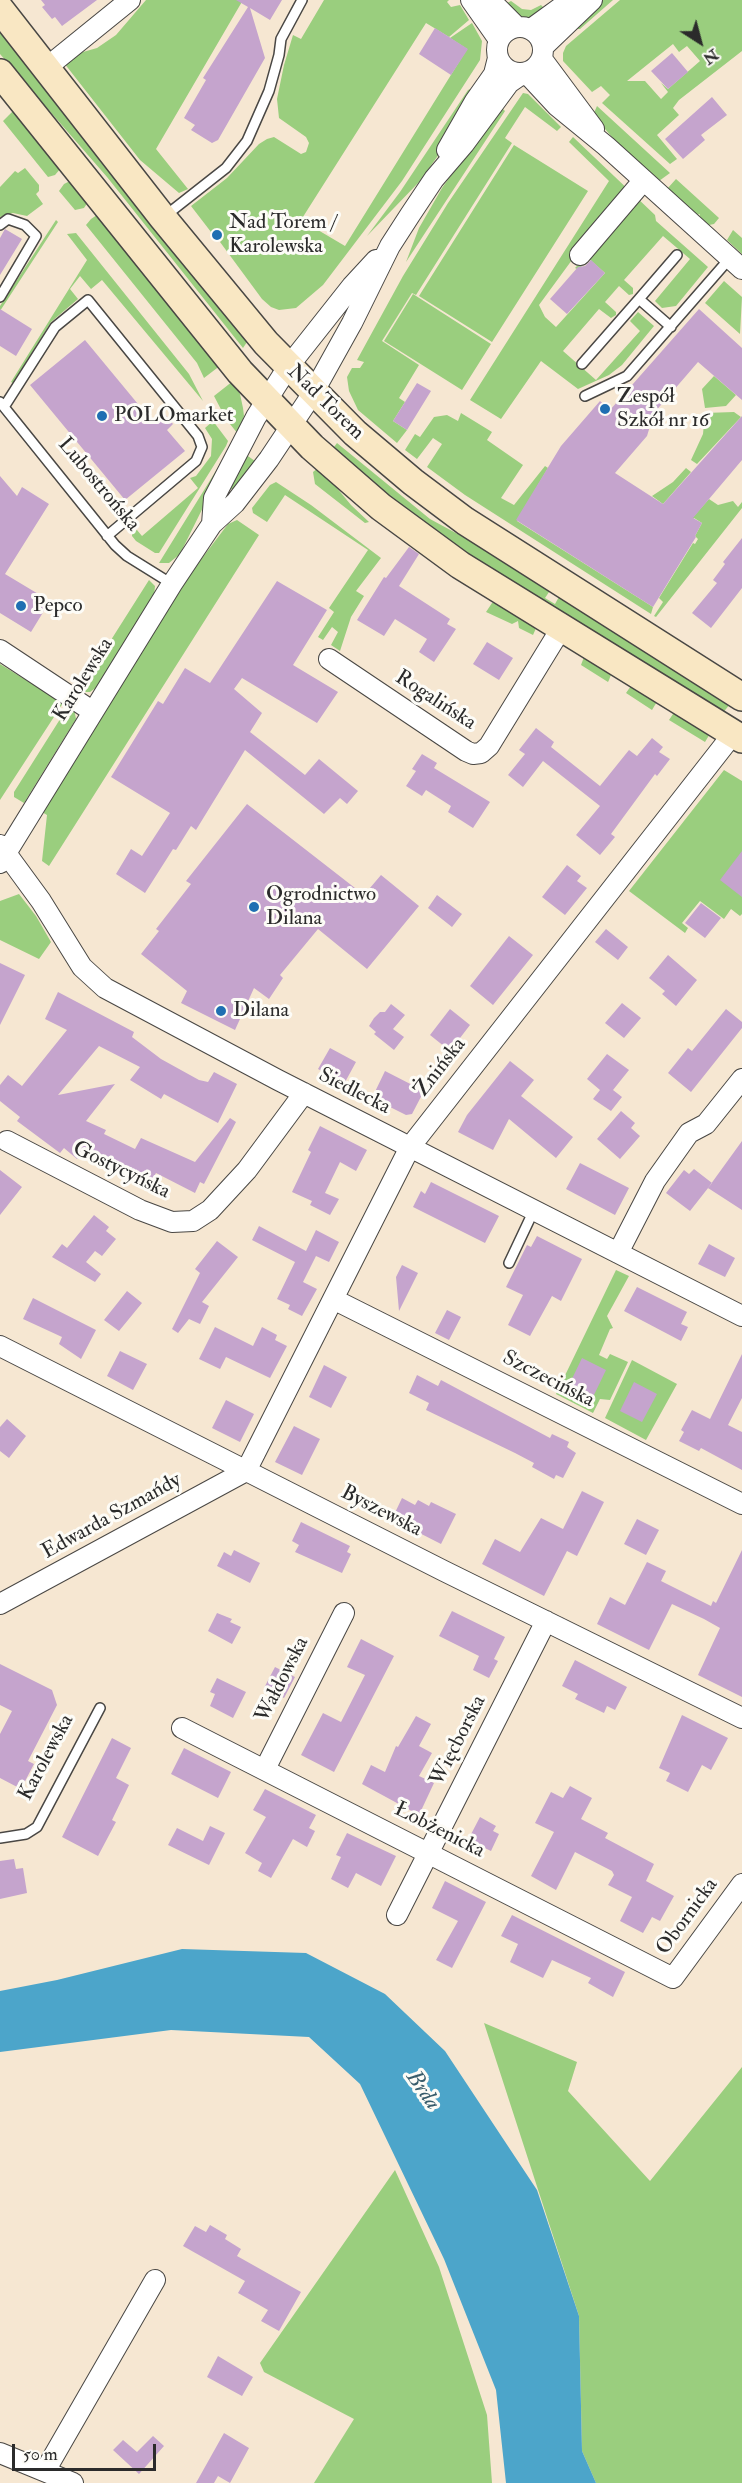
<!DOCTYPE html>
<meta charset="utf-8">
<style>
body{margin:0}
#map{position:relative;width:742px;height:2483px;overflow:hidden;background:#f6e7d2;font-family:"IM FELL Double Pica",serif}
canvas{display:block}
.north{position:absolute;left:670px;top:12px;width:60px;height:60px;-webkit-text-stroke:4px #fdfcf7;paint-order:stroke;rotate:144deg;font-size:16px;font-weight:700;line-height:24px;text-align:center;color:#2b2b2b}
.north::after{content:'';display:block;margin:auto;width:21px;height:27px;background:#2b2b2b;clip-path:polygon(50% 0,100% 100%,50% 72%,0 100%)}
.scale{position:absolute;left:12px;top:2444px;width:144px;height:27px;box-sizing:border-box;border:3px solid #2b2b2b;border-top:0;padding-left:8px;font-size:18px;line-height:21px;white-space:nowrap;color:#2b2b2b;-webkit-text-stroke:4px #fdfcf7;paint-order:stroke}
</style>
<div id="map">
<canvas width="742" height="2483"></canvas>
<div class="north">N</div>
<div class="scale">50 m</div>
</div>
<script>
const g = document.querySelector('canvas').getContext('2d');
g.lineJoin = 'round';
function fillPath(path, color) { g.fillStyle = color; g.fill(path, 'evenodd'); }
const shape = rows => new Path2D(rows.map(r => 'M' + r).join(''));
function strokePath(path, color, width, dash) { g.strokeStyle = color; g.lineWidth = width; g.lineCap = dash ? 'butt' : 'round'; g.setLineDash(dash || []); g.stroke(path); }
function drawText(font, color, halo, rows, align = 'center') {
  g.font = font + ' "IM FELL Double Pica",serif'; g.lineWidth = 6; g.setLineDash([]); g.textBaseline = 'middle'; g.strokeStyle = halo; g.fillStyle = color; for (const [text, x, y, turn = 0] of rows) {
    g.save(); g.translate(x, y); g.rotate((+turn || 0) * Math.PI / 180); g.textAlign = isNaN(turn) ? turn : align; if (halo) g.strokeText(text, 0, 0); g.fillText(text, 0, 0); g.restore();
  }
}
fillPath(shape([
 [146,0,243,0,156,149,188,189,179,193,140,160,64,63,76,54,97,48,116,35],
 [324,0,449,0,447,2,451,7,460,5,469,20,449,37,426,23,301,220,345,246,467,49,450,38,472,23,482,41,480,60,402,181,323,285,296,308,279,310,271,307,262,299,220,242,223,239,215,229,211,232,191,206,227,178,259,144,267,139,274,137,301,154,306,152,309,143,306,137,279,118,277,99,284,65,293,35,301,39],
 [603,0,613,0,580,29,577,29,575,26],
 [620,0,742,0,742,51,679,100,673,108,679,115,657,135,677,159,670,164,602,103,610,95,601,86,592,92,563,61,563,53,566,46],
 [673,44,679,52,687,46,700,61,668,89,661,83,668,92,661,99,645,81,627,81],
 [511,1,522,9,531,10,541,5,547,11,532,19,517,18,503,5],
 [0,24,249,339,243,348,107,177,0,54],
 [473,88,448,139,437,157,420,181,367,236,400,192,468,90],
 [523,93,528,94,561,127,557,131,525,107,505,138,512,143,416,295,412,293,382,341,419,365,399,398,405,402,393,421,407,430,397,443,358,410,349,391,347,377,352,368,360,368,364,362,357,360,403,276,448,203],
 [500,106,505,111,406,262,419,228,442,188],
 [597,106,670,173,659,181,617,143,593,115],
 [14,110,61,168,55,175,48,177,3,121],
 [573,137,655,215,656,221,708,267,676,306,662,308,655,301,690,259,663,236,624,280,633,288,633,294,629,295,619,286,605,302,616,312,616,315,611,318,599,309,563,351,596,380,640,331,630,321,638,312,654,326,622,365,609,375,578,389,541,361,501,419,470,400,609,181,569,142],
 [580,249,579,264,575,268,579,270,582,266,581,264,589,259,605,273,556,327,545,317,539,305],
 [514,145,588,191,492,342,419,296],
 [25,168,39,185,39,191,36,194,43,204,27,216,13,213,0,217,0,187,15,171,18,173],
 [676,179,719,218,714,224,709,225,699,217,700,214,697,215,667,189],
 [72,180,88,202,84,208,75,210,59,191,64,184],
 [97,215,221,365,204,378,197,363,86,225,91,219],
 [56,220,58,222,0,311,0,306],
 [733,230,742,238,742,254,727,240],
 [76,233,189,374,203,401,102,280,91,289,80,276,70,289,78,299,51,322,13,383,11,382,87,260,67,234],
 [724,281,742,297,740,334,705,303],
 [413,294,491,344,462,390,384,341],
 [714,376,736,395,726,406,705,408,702,389],
 [233,381,240,394,243,408,244,416,238,434,226,419,214,396],
 [734,412,741,417,697,464,691,460,703,434,705,413],
 [461,413,492,432,487,440,523,465,501,498,514,505,545,466,548,468,517,521,653,607,651,614,465,495,427,467,442,444,433,438,417,459,405,450,415,434,420,437,434,417,447,415,458,421],
 [213,421,228,441,226,446,159,553,155,553,136,541,132,536,132,533,137,530,142,536,198,488,190,478,196,476,211,456,212,439,205,428],
 [337,443,430,519,489,551,551,589,545,598,555,604,560,595,742,708,742,712,730,704,722,714,443,541,331,451],
 [230,448,225,463,180,554,169,563,159,563],
 [245,454,255,461,233,489,229,489],
 [318,468,322,470,351,505,369,522,365,523,315,484,313,472],
 [686,468,691,472,663,504,652,496,673,482],
 [276,482,311,505,381,558,356,591,364,596,351,617,340,651,331,645,338,632,332,627,323,640,318,637,334,612,329,608,368,550,285,495,267,522,253,513,252,508,270,485],
 [709,499,718,505,733,501,738,507,742,502,742,508,656,617,654,616,663,602,659,598,693,543,695,544,698,539,695,536,702,523,694,518,687,529,684,527],
 [237,520,259,535,49,866,42,861,47,815,42,812,193,570,228,524],
 [149,580,155,586,154,597,97,687,90,692,78,692],
 [497,602,537,626,533,635,519,628,518,621,512,624,486,612,492,603],
 [584,657,612,672,609,680,608,682,581,665],
 [0,664,63,703,0,800],
 [633,683,658,700,652,710,626,693],
 [69,705,74,709,76,719,24,803,14,797,14,792],
 [675,711,711,732,705,742,669,720],
 [724,770,742,781,742,914,740,916,731,909,724,919,700,901,682,923,688,928,685,933,629,891],
 [19,894,36,916,51,942,39,959,0,940,0,901],
 [616,1270,629,1276,607,1316,613,1328,610,1329,599,1355,607,1359,610,1354,628,1362,610,1400,600,1399,593,1413,556,1394],
 [632,1360,677,1384,646,1440,605,1418],
 [484,2023,577,2062,568,2091,650,2181,742,2067,742,2483,596,2483,582,2451,579,2316],
 [395,2170,439,2267,487,2415,492,2483,314,2483,354,2419,264,2372,260,2363]
]), '#9ace7e');
fillPath(shape([
 [182,1949,306,1953,385,1994,445,2051,537,2190,579,2316,582,2451,596,2483,506,2483,496,2390,444,2259,360,2084,309,2037,171,2030,0,2052,0,1991,57,1980]
]), '#4ca5ca');
fillPath(shape([
 [41,0,97,0,62,26,55,17,52,19,42,7,45,5],
 [236,0,282,0,270,20,250,8,265,58,218,140,212,143,191,130,195,125,184,118,206,80,203,78,248,7],
 [435,28,468,49,451,75,419,54],
 [672,53,688,72,668,89,651,71],
 [712,97,727,115,701,135,705,140,683,159,665,139],
 [5,229,22,239,0,275,0,238],
 [591,260,605,273,567,314,550,299,578,267,585,266],
 [0,309,32,329,16,356,0,346],
 [699,309,742,348,742,400,698,362,654,413,647,436,615,473,663,504,742,416,742,460,693,518,702,523,695,536,696,537,653,607,516,520,561,446,600,401,610,410],
 [85,340,152,421,163,412,173,424,167,430,185,451,125,500,30,385],
 [417,383,431,391,407,430,393,421],
 [0,476,17,496,22,487,49,504,5,574,50,601,31,632,0,613],
 [742,538,742,588,711,628,692,613,717,583,713,580,725,564,723,562],
 [409,547,419,554,399,586,450,619,447,624,456,629,434,662,419,652,427,639,395,619,384,636,357,620,384,577,386,578],
 [277,581,327,610,293,665,338,692,317,723,242,678,234,689,262,713,250,732,305,775,319,759,358,791,347,804,340,798,324,814,245,750,196,830,191,826,176,850,173,849,145,893,116,874,131,849,142,856,170,813,111,777,158,701,163,704,185,668,210,683],
 [487,642,513,658,499,680,473,664],
 [536,728,554,742,551,747,600,786,629,750,637,756,652,738,663,747,659,752,670,759,657,776,655,774,611,834,615,837,600,855,576,835,600,806,543,761,523,787,508,775,525,754,519,750],
 [422,754,437,763,434,768,490,802,473,828,448,812,451,806,426,790,422,796,406,786,416,771,412,769],
 [247,804,364,895,381,875,419,906,367,969,318,929,280,975,283,978,269,999,254,988,235,1030,181,1003,187,991,141,954,159,931,156,929,191,884,186,881],
 [742,851,742,897,720,880],
 [567,865,581,876,577,881,587,888,565,915,542,897],
 [437,895,462,914,452,927,428,908],
 [701,903,721,918,705,938,685,923],
 [606,929,628,947,618,960,595,942],
 [509,936,533,955,493,1005,470,986],
 [668,955,697,980,676,1006,662,994,665,991,649,978],
 [0,963,25,975,0,1025],
 [58,992,134,1032,132,1037,161,1059,199,1080,208,1082,214,1072,237,1084,218,1123,164,1094,161,1099,130,1080,140,1067,99,1046,58,1095,115,1084,86,1121,106,1130,104,1134,135,1149,141,1138,195,1162,230,1118,236,1122,204,1184,200,1182,195,1193,156,1173,151,1182,84,1151,77,1159,64,1148,60,1153,17,1121,20,1117,0,1101,0,1085,8,1075,22,1086,67,1030,45,1019],
 [622,1003,641,1018,624,1038,605,1023],
 [391,1004,405,1015,393,1029,404,1037,394,1050,374,1034,376,1032,369,1026,374,1018,380,1012,385,1012],
 [450,1009,470,1025,450,1051,430,1035],
 [726,1009,742,1022,742,1028,691,1092,668,1073,688,1048,692,1051],
 [330,1048,356,1062,344,1084,318,1069],
 [607,1054,629,1070,613,1090,622,1097,611,1111,593,1099,600,1090,587,1079],
 [510,1061,534,1080,521,1096,573,1137,556,1158,509,1119,493,1150,458,1132,467,1115],
 [385,1071,424,1091,412,1114,406,1115,372,1098],
 [621,1111,635,1123,631,1128,640,1136,620,1159,597,1139],
 [320,1126,367,1150,356,1171,340,1162,325,1193,339,1199,330,1215,310,1205,312,1201,292,1192,311,1152,308,1150],
 [742,1141,742,1210,708,1188],
 [580,1163,629,1188,615,1215,566,1189],
 [694,1169,712,1183,690,1211,666,1193,684,1170,689,1174],
 [0,1170,22,1187,0,1215],
 [431,1182,499,1216,485,1243,413,1207,421,1191,425,1194],
 [94,1215,109,1227,106,1231,116,1239,102,1256,95,1251,86,1262,101,1274,95,1282,52,1257,62,1244,67,1248],
 [259,1226,306,1251,316,1230,339,1242,329,1262,316,1256,303,1282,317,1289,302,1316,288,1309,290,1305,277,1299,295,1262,252,1240],
 [537,1236,582,1259,561,1301,552,1296,530,1336,508,1325,523,1295,506,1287,527,1245,531,1247],
 [217,1241,238,1257,202,1302,209,1306,200,1324,189,1319,178,1333,172,1329,200,1273,195,1269],
 [709,1244,735,1258,725,1277,698,1264],
 [402,1265,418,1273,399,1311,396,1277],
 [637,1287,687,1312,681,1324,688,1327,681,1341,624,1311],
 [127,1291,142,1303,119,1331,104,1320],
 [33,1298,96,1330,81,1359,59,1344,62,1337,23,1319],
 [447,1310,461,1317,449,1340,435,1333],
 [215,1327,253,1346,262,1327,277,1335,275,1340,287,1346,270,1378,226,1357,220,1369,199,1359],
 [120,1351,147,1364,133,1390,107,1376],
 [742,1354,742,1398,728,1425,742,1432,742,1470,701,1448,699,1451,679,1441,684,1432,681,1430,692,1410,710,1419],
 [582,1358,606,1370,593,1397,569,1385],
 [324,1365,347,1377,331,1408,309,1397],
 [417,1375,438,1386,441,1380,550,1438,552,1434,569,1442,567,1447,576,1453,563,1478,556,1475,554,1479,532,1467,534,1463,515,1453,426,1410,429,1403,409,1393],
 [634,1382,657,1394,642,1422,620,1411],
 [226,1400,254,1414,240,1442,212,1428],
 [7,1419,26,1436,9,1458,0,1451,0,1427],
 [294,1426,320,1439,302,1475,275,1462],
 [582,1491,604,1502,577,1556,567,1551,544,1596,482,1564,495,1539,520,1552,541,1518,563,1529],
 [402,1498,415,1505,418,1500,429,1506,431,1502,456,1514,441,1544,392,1519],
 [637,1519,659,1530,646,1555,624,1544],
 [301,1522,350,1546,347,1552,351,1554,342,1573,295,1552,299,1545,292,1541],
 [234,1550,260,1563,250,1583,217,1566,224,1552,231,1556],
 [742,1550,742,1697,698,1675,720,1628,704,1619,672,1604,649,1650,597,1624,610,1597,625,1605,647,1562,666,1571,661,1581,711,1606,713,1601,716,1603],
 [452,1611,505,1637,494,1659,498,1661,489,1678,473,1670,479,1656,439,1636],
 [217,1613,232,1619,230,1622,241,1627,232,1644,208,1631],
 [361,1639,394,1656,334,1772,301,1755,323,1713,341,1722,365,1675,347,1667],
 [575,1660,627,1687,615,1710,607,1706,604,1713,575,1699,578,1694,562,1686],
 [0,1664,52,1690,57,1705,28,1761,34,1764,21,1789,0,1778,0,1734,12,1711,0,1705],
 [275,1667,295,1677,284,1698,264,1688],
 [217,1678,246,1692,233,1718,210,1706,215,1694,210,1692],
 [682,1715,728,1738,711,1770,702,1765,688,1792,666,1781,670,1773,659,1768],
 [416,1716,431,1724,419,1746,432,1753,419,1776,434,1783,419,1815,362,1784,371,1765,385,1772,396,1746,398,1747],
 [112,1738,131,1748,116,1778,129,1785,112,1820,116,1822,98,1856,62,1837],
 [184,1748,231,1772,218,1798,171,1774],
 [570,1786,592,1798,581,1819,608,1833,605,1838,654,1864,646,1881,674,1896,660,1921,652,1917,643,1933,620,1921,632,1897,608,1885,614,1875,612,1871,575,1852,556,1890,531,1876,554,1832,535,1823,551,1792,563,1798],
 [265,1789,316,1815,309,1828,315,1831,307,1847,293,1839,271,1878,258,1871,262,1863,245,1853,266,1817,253,1810],
 [480,1817,496,1826,493,1831,499,1834,491,1851,468,1840],
 [210,1826,225,1833,209,1865,168,1845,177,1828,203,1841],
 [347,1833,396,1856,381,1886,356,1873,348,1888,331,1879,341,1857,336,1855],
 [14,1859,16,1869,23,1868,27,1893,0,1899,0,1861],
 [445,1881,486,1902,452,1968,436,1960,458,1921,432,1908],
 [512,1915,625,1972,613,1997,588,1983,591,1978,552,1960,543,1978,510,1962,518,1944,501,1936],
 [210,2225,227,2235,225,2239,241,2249,237,2256,301,2292,279,2331,261,2321,268,2310,238,2293,245,2281,183,2246,195,2226,206,2232],
 [218,2356,253,2377,242,2396,207,2377],
 [224,2433,249,2448,230,2483,218,2476,214,2483,196,2483],
 [153,2436,164,2446,139,2474,113,2450,123,2440,137,2452]
]), '#c5a4cd');
const lane = shape([
 [165,216,226,168,247,141,269,91,279,55,281,39,302,0],
 [0,225,8,219,25,225,36,236,0,297],
 [639,299,677,255],
 [582,364,639,299,671,327],
 [585,396,627,376,730,258],
 [0,402,115,545,127,556,172,584],
 [4,407,55,327,88,300,198,436,202,447,196,461,107,536],
 [509,1263,534,1210],
 [0,1838,26,1834,37,1827,100,1708]
]);
const street = shape([
 [471,0,499,40],
 [490,0,517,27],
 '497 50a23 23 0 1 1 46 0a23 23 0 1 1-46 0Z',
 [531,29,571,0],
 [543,47,592,0],
 [542,59,594,129],
 [46,68,130,0],
 [525,74,531,78,557,106,606,146,742,269],
 [447,150,475,101,494,74,498,58],
 [580,255,643,181],
 [212,524,214,498,256,417,288,367,352,286,376,260],
 [0,650,92,711],
 [329,659,466,751,473,754,481,753,489,746,562,627],
 [0,845,41,901,82,967,105,988,278,1080,742,1316],
 [0,863,172,584,212,524,235,503,269,459,313,393,352,323,390,246,410,215,434,179,464,144,509,83,522,74],
 [7,1141,140,1210,172,1222,193,1221,210,1210,247,1170,304,1093],
 [618,1253,655,1181,689,1133,706,1124,742,1079],
 [333,1299,742,1504],
 [0,1346,444,1571,742,1718],
 [0,1604,246,1471,410,1147,733,734],
 [182,1728,673,1978,742,1884],
 [265,1769,344,1613],
 [397,1915,546,1621],
 [0,2453,73,2483],
 [45,2471,155,2280]
]);
const secondary = shape([
 [0,9,163,218,266,343,355,433,413,482,465,521,742,697],
 [0,73,240,372,312,447,381,507,460,565,742,739]
]);
strokePath(lane, '#494744', 12);
strokePath(street, '#494744', 22);
strokePath(secondary, '#494744', 30);
strokePath(lane, '#fff', 9);
strokePath(street, '#fff', 20);
strokePath(secondary, '#f9e7c3', 27);
for (const [x, y, r, color] of [
 [217,235,6,"#1f6fb2"],
 [605,409,6,"#1f6fb2"],
 [102,416,6,"#1f6fb2"],
 [21,606,6,"#1f6fb2"],
 [254,907,6,"#1f6fb2"],
 [221,1011,6,"#1f6fb2"]
]) { const dot = new Path2D(); dot.arc(x, y, r, 0, 2 * Math.PI); g.fillStyle = color; g.fill(dot); strokePath(dot, '#fdfcf7', 2); }
drawText('21px', '#2b2b2b', '#fdfcf7', [
 ["Nad Torem /",229,223],
 ["Karolewska",229,247],
 ["Zespół",617,397],
 ["Szkół nr 16",617,421],
 ["POLOmarket",114,416],
 ["Pepco",33,606],
 ["Ogrodnictwo",266,895],
 ["Dilana",266,919],
 ["Dilana",233,1011]
], 'left');
drawText('21px', '#2b2b2b', '#fdfcf7', [
 ["Nad Torem",325,403,44],
 ["Lubostrońska",98,485,50],
 ["Karolewska",84,680,-58],
 ["Rogalińska",435,701,33],
 ["Żnińska",441,1068,-52],
 ["Siedlecka",354,1092,27],
 ["Gostycyńska",121,1171,26],
 ["Szczecińska",548,1380,27],
 ["Byszewska",381,1512,27],
 ["Edwarda Szmańdy",112,1517,-29],
 ["Wałdowska",283,1680,-63],
 ["Więcborska",459,1741,-63],
 ["Karolewska",47,1758,-62],
 ["Łobżenicka",439,1831,27],
 ["Obornicka",688,1917,-54]
]);
drawText('italic 22px', '#385c6b', '#fdfcf7', [
 ["Brda",422,2091,55]
]);
</script>
